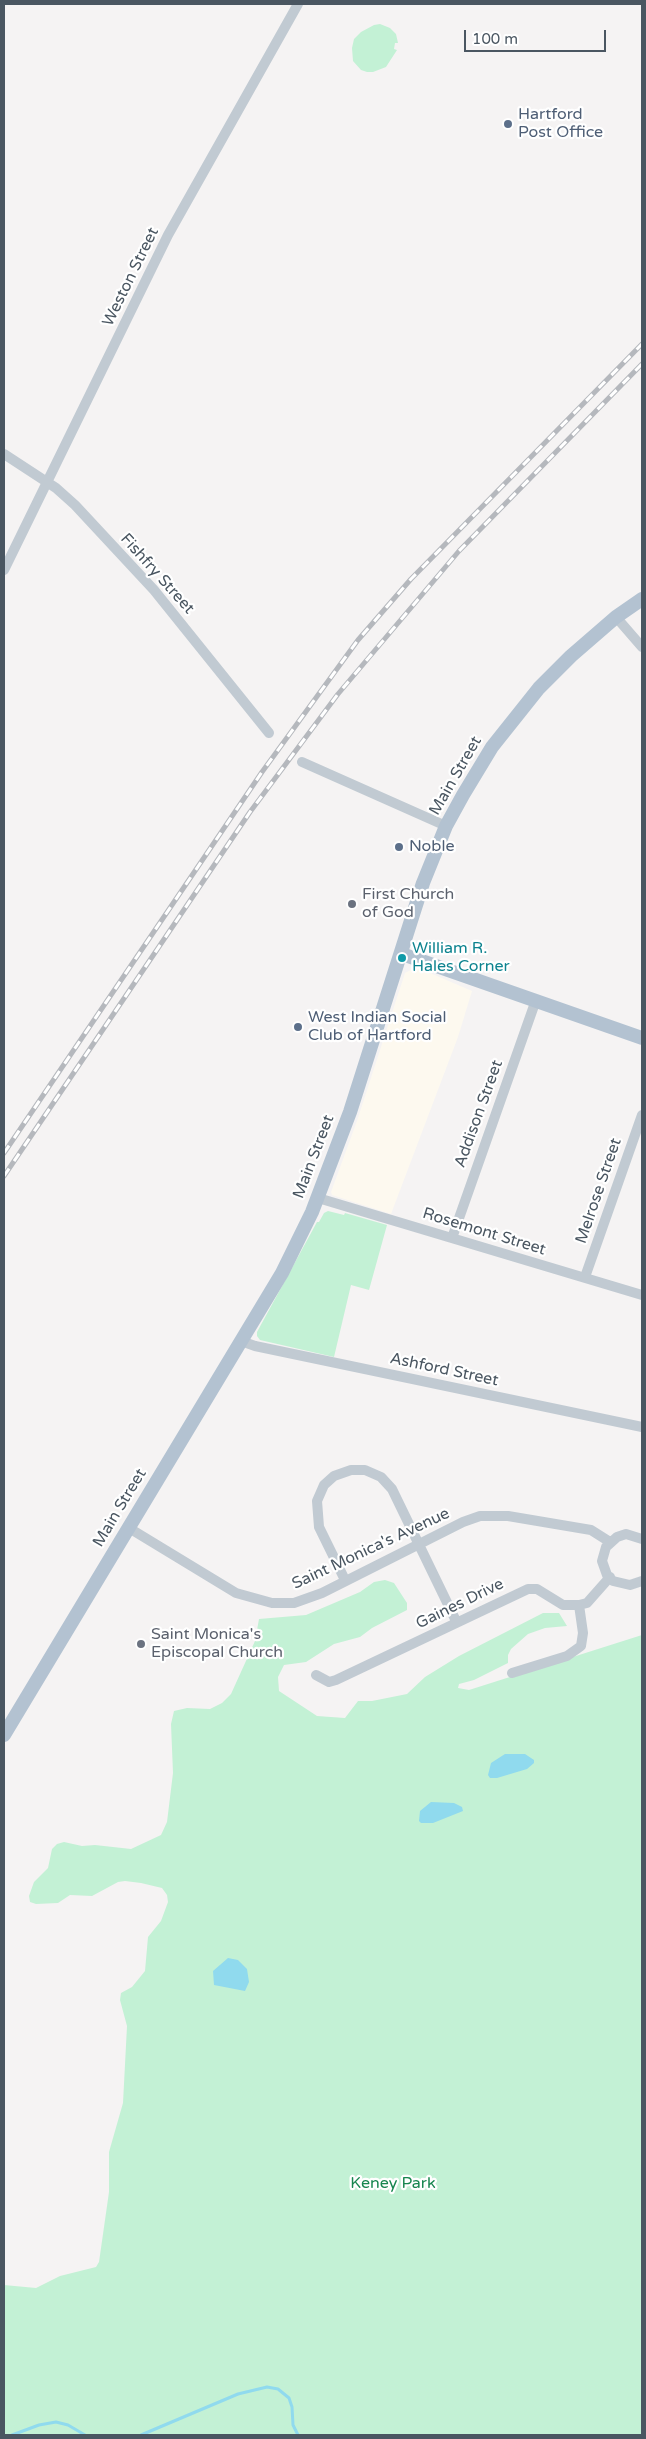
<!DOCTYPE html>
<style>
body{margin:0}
#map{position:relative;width:646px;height:2439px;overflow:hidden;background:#f5f3f3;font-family:"Varela Round",sans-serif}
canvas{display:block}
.frame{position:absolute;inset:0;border:5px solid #4a5661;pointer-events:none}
.scale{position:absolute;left:464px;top:30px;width:142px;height:22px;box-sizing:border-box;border:2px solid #4a5661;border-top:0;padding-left:6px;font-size:15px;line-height:18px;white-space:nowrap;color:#4a5661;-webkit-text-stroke:4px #fff;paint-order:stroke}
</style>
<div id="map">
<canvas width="646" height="2439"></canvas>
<div class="frame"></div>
<div class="scale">100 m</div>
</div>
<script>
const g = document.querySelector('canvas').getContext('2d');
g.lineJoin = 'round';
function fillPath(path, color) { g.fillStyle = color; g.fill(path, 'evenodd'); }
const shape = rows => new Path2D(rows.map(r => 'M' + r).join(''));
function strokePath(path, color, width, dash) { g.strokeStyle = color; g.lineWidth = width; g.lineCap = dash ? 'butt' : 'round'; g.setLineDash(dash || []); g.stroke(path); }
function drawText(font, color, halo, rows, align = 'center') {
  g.font = font + ' "Varela Round",sans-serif'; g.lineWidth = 4.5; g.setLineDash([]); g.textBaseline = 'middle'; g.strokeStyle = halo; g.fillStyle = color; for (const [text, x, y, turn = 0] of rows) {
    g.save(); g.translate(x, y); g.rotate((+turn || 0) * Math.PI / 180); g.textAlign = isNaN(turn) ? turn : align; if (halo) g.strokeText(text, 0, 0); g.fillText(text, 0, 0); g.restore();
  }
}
fillPath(shape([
 [416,967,472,991,458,1037,391,1214,332,1195,331,1192,357,1121,405,973]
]), '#fdf9ef');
fillPath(shape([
 [380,24,390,28,396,34,398,43,395,43,394,49,397,50,386,67,373,72,367,72,361,70,353,61,352,48,354,39,361,32,374,25],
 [328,1211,344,1215,345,1213,387,1225,369,1290,351,1285,334,1357,260,1340,257,1336,257,1332,317,1222,319,1222,324,1213],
 [385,1580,394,1583,407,1603,407,1610,372,1628,360,1637,334,1644,306,1662,284,1665,278,1677,279,1691,317,1716,345,1718,358,1701,372,1701,407,1694,425,1677,459,1656,543,1613,559,1613,567,1626,545,1628,528,1634,511,1649,508,1655,508,1663,474,1680,459,1684,458,1688,469,1690,642,1635,642,2435,4,2435,4,2285,36,2288,60,2276,96,2267,99,2262,109,2192,109,2152,123,2103,127,2026,120,2000,121,1993,132,1987,145,1971,148,1937,161,1921,168,1902,167,1895,162,1888,141,1883,125,1881,118,1882,92,1896,70,1895,58,1903,36,1904,30,1902,29,1896,34,1882,48,1868,52,1849,57,1844,64,1842,82,1846,95,1845,131,1849,161,1835,167,1822,173,1773,171,1724,174,1711,187,1708,210,1709,222,1703,231,1694,255,1641,259,1619,306,1615,360,1592,374,1582]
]), '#c3f1d5');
fillPath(shape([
 [505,1754,525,1754,534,1760,534,1763,527,1769,497,1778,490,1778,488,1775,491,1763],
 [431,1802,454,1803,462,1807,463,1811,433,1823,421,1823,419,1821,420,1811],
 [228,1958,238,1960,247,1969,249,1982,245,1991,214,1985,213,1971]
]), '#90daee');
strokePath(shape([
 [12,2435,39,2425,56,2422,68,2425,85,2435],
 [141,2435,238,2394,267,2387,278,2389,289,2398,292,2407,293,2425,298,2435]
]), '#90daee', 3);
strokePath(shape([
 [4,454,56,488,75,505,154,590,269,733],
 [4,570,168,235,298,4],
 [616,617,642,647],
 [302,762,446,826],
 [318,1198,642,1295],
 [452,1238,536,1000],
 [585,1277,642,1115],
 [241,1341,255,1346,642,1427],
 [129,1528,236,1593,272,1603,294,1603,322,1593,463,1522,480,1516,508,1516,591,1530,610,1542],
 [642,1539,626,1534,617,1537,606,1547,602,1561,607,1575,613,1581,630,1585,642,1581],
 [345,1580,319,1527,317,1501,324,1485,334,1476,351,1470,365,1470,381,1477,392,1489,456,1621],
 [512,1673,567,1656,581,1646,583,1633,579,1605],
 [316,1675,329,1682,336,1680,528,1589,537,1589,563,1605,579,1605,587,1603,610,1577]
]), '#c1cad2', 10);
strokePath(shape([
 [402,954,642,1038],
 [4,1735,282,1273,312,1212,350,1112,423,883,446,826,463,795,492,747,539,688,571,656,616,617,642,599]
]), '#b3c2d1', 14);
const rail = shape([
 [4,1153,262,772,358,640,411,579,642,344],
 [4,1176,250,812,338,694,459,551,642,364]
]);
strokePath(rail, '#b5b8bd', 5);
strokePath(rail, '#fff', 3, [9]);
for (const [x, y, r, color] of [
 [508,124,5,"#5c6f8a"],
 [399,847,5,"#5c6f8a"],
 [352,904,5,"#6b7280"],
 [402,958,5,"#0f9aa8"],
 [298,1027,5,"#5c6f8a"],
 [141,1644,5,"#6b7280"]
]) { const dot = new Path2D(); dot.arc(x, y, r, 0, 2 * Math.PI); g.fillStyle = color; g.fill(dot); strokePath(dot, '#fff', 2); }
drawText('16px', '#4e5e75', '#fff', [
 ["Hartford",518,115],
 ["Post Office",518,133],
 ["Noble",409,847],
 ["West Indian Social",308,1018],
 ["Club of Hartford",308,1036]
], 'left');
drawText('16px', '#4a5661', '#fff', [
 ["Weston Street",131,277,-64],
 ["Fishfry Street",157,574,48],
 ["Main Street",456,776,-60],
 ["Addison Street",479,1114,-70],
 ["Main Street",314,1157,-69],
 ["Melrose Street",599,1191,-71],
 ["Rosemont Street",484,1232,17],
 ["Ashford Street",444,1370,12],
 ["Main Street",120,1508,-59],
 ["Saint Monica's Avenue",371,1549,-25],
 ["Gaines Drive",460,1604,-26]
]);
drawText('16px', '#5b616d', '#fff', [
 ["First Church",362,895],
 ["of God",362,913],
 ["Saint Monica's",151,1635],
 ["Episcopal Church",151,1653]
], 'left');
drawText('16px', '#0d838f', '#fff', [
 ["William R.",412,949],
 ["Hales Corner",412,967]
], 'left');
drawText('16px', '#17864f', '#fff', [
 ["Keney Park",393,2184]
]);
</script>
